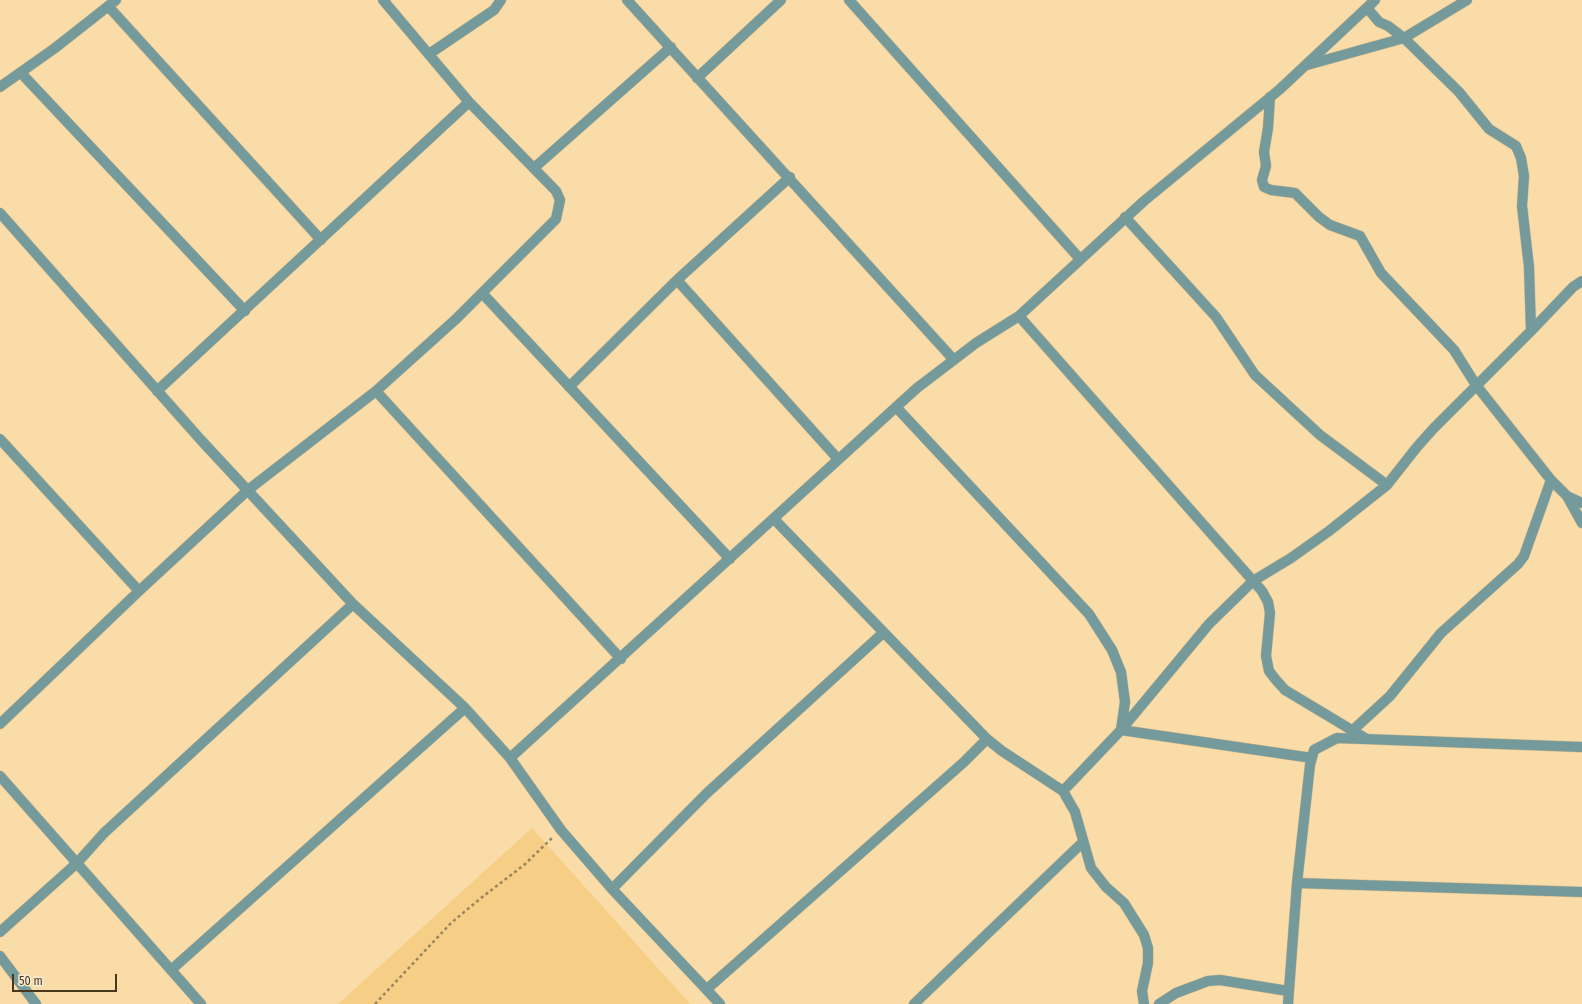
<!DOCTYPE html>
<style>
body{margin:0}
#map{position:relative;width:1582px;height:1004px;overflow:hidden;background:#f9dca8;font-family:"Fira Sans Condensed",sans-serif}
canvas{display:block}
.scale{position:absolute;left:12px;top:974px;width:105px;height:18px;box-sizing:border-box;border:2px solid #47381d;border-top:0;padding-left:5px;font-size:12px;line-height:14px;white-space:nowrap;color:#47381d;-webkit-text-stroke:3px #faecd2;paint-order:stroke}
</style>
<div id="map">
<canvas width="1582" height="1004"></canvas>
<div class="scale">50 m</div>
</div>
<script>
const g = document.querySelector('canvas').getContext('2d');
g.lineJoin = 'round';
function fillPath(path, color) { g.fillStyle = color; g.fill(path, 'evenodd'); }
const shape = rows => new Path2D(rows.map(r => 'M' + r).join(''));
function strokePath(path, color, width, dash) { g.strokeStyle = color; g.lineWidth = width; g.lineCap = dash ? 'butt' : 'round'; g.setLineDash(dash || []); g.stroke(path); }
fillPath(shape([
 [532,828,690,1004,338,1004]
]), '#f6ce85');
const minor = shape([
 [627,0,954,360],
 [849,0,1080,259],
 [108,6,321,240],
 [429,54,494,10,501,0],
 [1307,65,1404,38,1467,0],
 [21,73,245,311],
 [697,78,781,0],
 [0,87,55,48,116,0],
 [1270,97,1268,128,1264,152,1266,166,1262,180,1264,187,1271,190,1295,193,1319,217,1330,225,1360,236,1381,273,1454,350,1476,385,1551,480,1524,556,1518,564,1441,633,1390,696,1352,731],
 [534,168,671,47],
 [0,213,200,439,353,604,465,708,510,758,561,830,612,889,720,1004],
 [1125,217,1216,317,1255,375,1320,435,1387,485],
 [677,280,838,459],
 [482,293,730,559],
 [1019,316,1262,591,1268,602,1270,613,1266,656,1269,671,1276,680,1285,690,1365,738],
 [1531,331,1573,287,1582,281],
 [569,387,677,280,790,177],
 [157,391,469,102],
 [376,391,621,659],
 [896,407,1089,614,1112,650,1121,672,1125,702,1121,730,1312,758],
 [0,439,139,591],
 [1551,480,1567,496,1582,523],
 [1567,496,1582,503],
 [774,519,987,739,1002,751,1063,791,1075,812,1091,868,1106,887,1124,903,1144,935,1148,948,1148,963,1142,991,1144,1004],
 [0,724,139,591,248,490,376,391,456,319,556,219,560,200,556,191,469,102,383,0],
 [510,758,917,388,976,343,1019,316,1144,201,1279,90,1375,0],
 [0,776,201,1004],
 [1063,791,1121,730,1209,624,1253,581,1291,558,1329,531,1387,485,1417,447,1433,429,1531,331,1529,267,1522,206,1524,176,1521,158,1516,146,1489,129,1459,92,1404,38,1388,26,1379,22,1367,8],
 [1297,883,1582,892],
 [612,889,707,793,883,633],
 [0,932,77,863,104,833,353,604],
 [0,956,36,1004],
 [171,970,465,708],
 [707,989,964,762,987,739],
 [914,1004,1083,842],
 [1159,1004,1176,993,1208,981,1220,980,1288,991],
 [1288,1004,1297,883,1310,765,1314,750,1337,738,1582,747]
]);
strokePath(minor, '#d5bb8c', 11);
strokePath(shape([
 [375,1004,451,923,481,898,524,865,552,838]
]), '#9a845e', 2.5, [3, 3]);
strokePath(minor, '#749a9c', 10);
</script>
